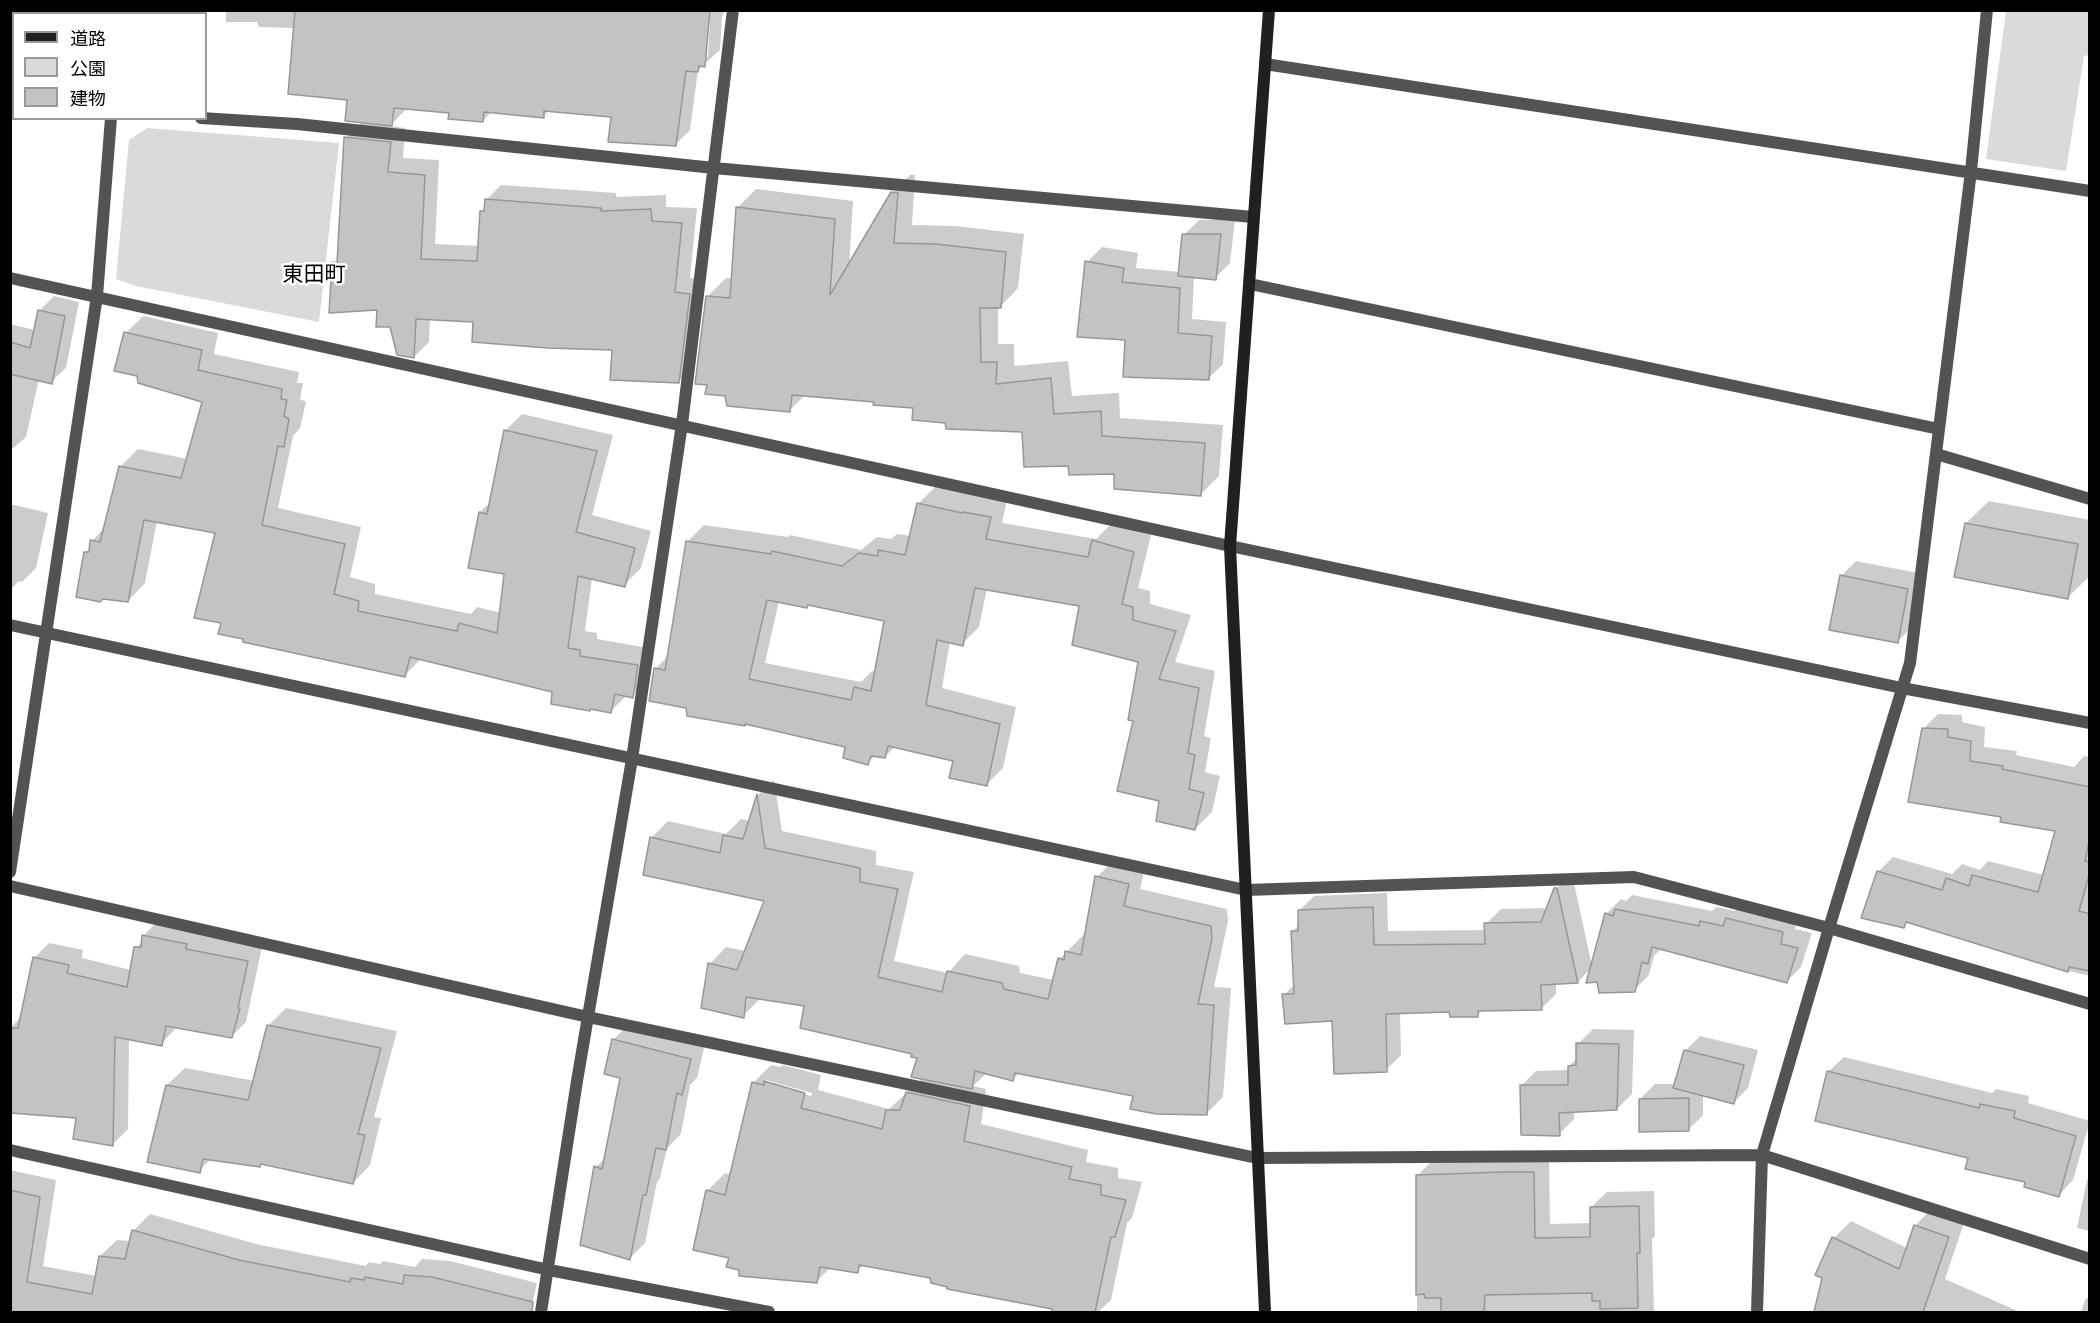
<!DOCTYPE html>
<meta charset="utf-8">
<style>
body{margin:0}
#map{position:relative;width:2100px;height:1323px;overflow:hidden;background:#fff;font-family:"Work Sans","Noto Sans JP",sans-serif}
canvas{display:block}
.frame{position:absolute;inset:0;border:12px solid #000;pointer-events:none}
.legend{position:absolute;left:12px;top:12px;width:195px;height:108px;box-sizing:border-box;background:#fff;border:2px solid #999;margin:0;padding:8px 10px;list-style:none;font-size:18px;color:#000}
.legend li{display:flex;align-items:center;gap:12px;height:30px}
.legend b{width:30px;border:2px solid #999}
</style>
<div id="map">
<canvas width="2100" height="1323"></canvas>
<div class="frame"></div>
<ul class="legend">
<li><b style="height:8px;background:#202020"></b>道路</li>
<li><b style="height:16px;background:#dadada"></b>公園</li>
<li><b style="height:16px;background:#c3c3c3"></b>建物</li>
</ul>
</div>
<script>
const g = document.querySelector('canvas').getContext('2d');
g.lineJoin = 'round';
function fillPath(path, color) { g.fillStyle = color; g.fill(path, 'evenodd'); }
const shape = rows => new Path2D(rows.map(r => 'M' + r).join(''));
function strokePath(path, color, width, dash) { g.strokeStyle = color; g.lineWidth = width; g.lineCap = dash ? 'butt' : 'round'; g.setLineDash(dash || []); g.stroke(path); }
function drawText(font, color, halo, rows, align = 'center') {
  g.font = font + ' "Work Sans","Noto Sans JP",sans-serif'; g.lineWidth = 5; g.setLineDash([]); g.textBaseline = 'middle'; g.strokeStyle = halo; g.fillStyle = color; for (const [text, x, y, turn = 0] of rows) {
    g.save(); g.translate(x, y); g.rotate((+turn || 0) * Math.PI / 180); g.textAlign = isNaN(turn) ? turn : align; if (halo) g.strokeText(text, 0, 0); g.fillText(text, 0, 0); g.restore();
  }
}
fillPath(shape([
 [2006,11,2089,11,2089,55,2084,56,2066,171,1986,159],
 [147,128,339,143,319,322,136,286,116,279,129,140]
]), '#dadada');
fillPath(shape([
 [226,10,726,10,722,16,720,50,698,70,690,130,675,145,612,115,550,110,543,116,492,111,483,121,450,112,407,108,390,126,405,128,403,158,439,160,435,244,480,246,481,212,486,207,486,200,501,185,616,193,616,197,666,195,666,207,697,208,690,278,704,279,693,367,678,382,614,348,474,320,430,318,429,342,414,357,378,309,333,263,339,258,346,138,363,121,295,28,259,27,257,22,226,22],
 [707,22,710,22,708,57,705,57],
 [910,175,915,175,912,225,955,226,1024,234,1018,288,1000,307,998,307,998,344,1014,344,1014,366,1068,361,1072,396,1119,393,1120,418,1223,425,1219,476,1201,494,1116,473,1070,464,1023,430,947,422,914,406,875,400,806,394,790,410,726,395,708,383,708,296,726,278,733,279,738,207,756,189,853,201,849,267,892,193],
 [1235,219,1230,263,1215,278,1194,276,1192,319,1226,322,1223,364,1208,379,1127,339,1087,262,1102,247,1138,253,1136,268,1180,272,1184,235,1199,220],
 [54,296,79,302,66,368,51,382,39,379,26,437,10,451,10,324,35,330,40,310],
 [143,316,218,333,214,354,299,372,297,383,303,383,300,399,306,402,300,428,293,436,278,508,361,527,350,577,375,584,375,594,471,614,477,607,501,613,505,573,480,512,491,502,505,431,522,414,613,435,592,515,651,531,641,568,624,585,592,578,585,631,597,633,597,639,654,649,649,679,632,696,627,695,611,711,590,709,554,691,422,658,405,675,245,638,223,621,217,532,157,521,145,583,128,601,85,553,91,547,92,541,105,527,121,466,138,449,188,459,204,401,126,333],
 [935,487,1007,500,1002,523,1096,539,1111,524,1151,535,1138,588,1150,591,1150,604,1191,615,1175,662,1215,671,1204,736,1211,738,1205,772,1220,776,1212,812,1195,829,1161,800,1135,720,1140,661,1081,605,987,588,979,627,962,644,950,641,942,688,1016,707,1003,768,986,785,955,759,895,746,885,757,875,755,868,763,847,746,687,706,655,669,669,655,687,542,704,525,788,537,790,535,861,550,877,537,891,539,897,534,911,536,918,504],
 [779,601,809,604,886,620,876,672,872,671,861,682,765,663],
 [1989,501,2090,520,2090,576,2067,598,1966,523],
 [10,504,48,513,36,568,22,582,19,581,10,590],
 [1856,561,1923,574,1912,627,1897,642,1841,576],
 [1938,714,1962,715,1962,722,1985,727,1984,747,2017,751,2016,755,2074,767,2084,756,2090,757,2090,976,2047,966,2047,964,1908,921,1903,927,1878,872,1893,857,1952,874,1962,864,1980,870,1988,861,2044,875,2057,829,2002,816,1923,729],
 [774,780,782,831,876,851,876,865,914,872,894,961,948,973,965,954,1019,966,1020,973,1054,980,1060,959,1083,935,1086,935,1097,877,1114,860,1145,867,1140,889,1227,909,1228,921,1214,987,1231,988,1223,1097,1206,1114,1134,1095,1019,1073,1013,1079,987,1073,973,1086,986,1089,981,1124,1088,1150,1086,1162,1118,1168,1118,1178,1142,1182,1132,1218,1127,1223,1111,1300,1098,1312,1068,1312,949,1288,931,1277,864,1265,857,1271,831,1267,816,1282,740,1269,731,1256,707,1191,725,1173,731,1175,753,1083,771,1065,780,1067,783,1065,821,1075,818,1090,889,1109,923,1078,919,1057,914,1053,806,1005,761,998,743,1016,710,964,726,947,746,951,767,900,651,838,668,821,726,834,741,819,750,821,758,795],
 [766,1080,812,1093,811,1096,764,1083],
 [1572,874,1592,966,1606,914,1621,899,1626,901,1632,895,1712,911,1717,907,1735,911,1742,904,1797,918,1795,929,1812,933,1801,967,1786,982,1662,948,1654,956,1649,975,1634,990,1592,967,1578,982,1556,983,1556,994,1541,1009,1483,1010,1477,1016,1451,1010,1400,1012,1401,1055,1386,1070,1334,1019,1284,995,1295,984,1292,932,1300,924,1299,911,1314,896,1387,893,1388,931,1486,930,1486,924,1501,909,1548,908,1556,889],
 [158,921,262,947,246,1022,231,1037,177,1027,161,1044,129,1038,128,1129,113,1144,78,1116,10,1112,10,1028,22,1016,34,958,49,943,83,950,82,958,131,970,136,948,143,941,143,936],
 [286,1008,397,1031,374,1117,381,1118,370,1165,353,1183,262,1163,211,1159,199,1171,167,1085,185,1068,255,1081,269,1025],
 [628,1025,705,1044,697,1078,690,1085,681,1134,667,1148,660,1178,657,1182,645,1243,630,1258,596,1167,606,1157,621,1077,613,1040],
 [1593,1029,1634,1030,1632,1094,1617,1109,1574,1111,1574,1119,1559,1134,1521,1086,1536,1071,1569,1070,1569,1066,1578,1058,1578,1044],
 [1700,1036,1758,1050,1748,1088,1733,1103,1703,1095,1703,1115,1688,1130,1640,1099,1655,1084,1676,1084,1685,1051],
 [1844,1057,1992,1093,1996,1089,2029,1096,2028,1103,2090,1121,2073,1180,2058,1196,1969,1157,1828,1072],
 [1549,1157,1550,1224,1592,1223,1591,1207,1607,1192,1654,1191,1655,1236,1652,1239,1654,1312,1671,1312,1417,1312,1417,1176,1433,1160],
 [10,1170,56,1180,43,1266,97,1276,100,1256,117,1240,130,1241,133,1231,150,1214,256,1244,366,1266,369,1262,380,1264,383,1261,415,1267,422,1259,450,1261,537,1283,531,1309,527,1312,452,1312,441,1310,441,1312,296,1312,295,1309,294,1312,10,1312],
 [2090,1178,2090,1231,2077,1228,2087,1180],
 [1932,1208,1965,1220,1945,1279,2020,1312,1815,1312,1834,1238,1851,1221,1907,1248,1915,1226],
 [2090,1296,2090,1312,2081,1312,2085,1300]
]), '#0003');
const building = shape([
 [295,10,710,10,705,67,699,66,698,72,686,71,676,146,608,142,611,117,544,111,544,118,484,112,483,122,448,119,449,113,394,108,392,126,345,121,347,100,288,94,295,10],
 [344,137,391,142,388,172,425,175,421,259,477,261,480,211,484,211,485,199,601,208,601,211,651,209,652,221,682,223,675,292,690,294,679,383,610,380,612,350,547,348,472,342,473,322,416,319,414,358,397,355,390,327,376,327,377,310,329,313,332,262,337,263,344,137],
 [891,192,898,193,894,243,936,244,1006,252,1001,308,980,308,981,362,997,362,996,384,1051,378,1054,414,1101,411,1102,436,1205,443,1201,496,1114,489,1114,474,1069,475,1068,466,1024,467,1022,432,946,429,945,423,912,420,913,408,873,405,874,402,792,395,790,412,727,406,725,396,705,394,707,385,695,384,706,296,730,298,736,207,835,219,830,295,891,192],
 [1182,234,1221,234,1216,280,1178,276,1182,234],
 [1085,261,1124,268,1122,282,1180,288,1178,333,1212,336,1209,380,1123,377,1125,340,1077,337,1085,261],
 [38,310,65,316,52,384,10,374,10,342,30,348,38,310],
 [124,332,202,350,198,370,282,389,281,399,287,400,284,416,289,419,284,447,278,446,262,525,345,544,334,594,359,601,358,611,457,631,459,623,497,633,504,574,468,568,479,512,487,514,504,430,597,451,576,532,635,548,625,587,578,576,568,648,580,650,580,656,638,665,633,698,615,694,611,713,590,709,590,711,551,704,552,692,410,657,405,677,243,642,243,639,218,634,221,623,194,618,215,533,144,520,128,602,103,599,100,602,76,597,84,552,89,552,90,540,100,542,119,466,181,478,202,402,138,383,137,376,114,371,124,332],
 [917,503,962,513,963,512,991,517,986,539,1088,557,1092,540,1134,552,1122,604,1133,607,1133,620,1176,631,1159,679,1199,688,1188,753,1195,755,1189,789,1204,793,1195,830,1156,821,1159,801,1117,791,1133,721,1128,720,1138,662,1072,645,1079,606,975,588,963,646,937,640,926,705,1000,724,987,786,949,778,953,761,888,746,885,758,871,756,868,765,843,758,845,747,745,724,745,726,687,716,686,708,649,701,654,668,665,670,686,541,771,554,772,551,842,566,859,553,878,556,878,550,905,555,917,503],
 [767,600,807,608,808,605,884,621,871,691,854,687,851,700,749,679,767,600],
 [1965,523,2078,544,2068,599,1954,577,1965,523],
 [1840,575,1908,589,1898,643,1829,630,1840,575],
 [1922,728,1948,729,1948,737,1971,741,1970,761,2003,766,2002,769,2090,787,2090,837,2085,861,2090,862,2090,872,2079,911,2090,914,2090,971,2069,967,2068,972,1906,922,1904,928,1861,918,1877,871,1942,890,1946,878,1969,886,1972,875,2038,892,2055,831,2000,822,2001,817,1908,802,1922,728],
 [757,794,765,848,860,868,860,882,898,889,878,977,942,992,947,971,1002,983,1004,989,1048,999,1058,958,1064,960,1065,951,1081,955,1095,876,1129,884,1124,906,1211,926,1212,939,1198,1004,1214,1005,1207,1115,1156,1114,1130,1109,1133,1096,1015,1073,1013,1081,975,1071,972,1089,911,1077,917,1058,911,1057,912,1054,800,1028,804,1006,746,997,744,1018,701,1008,708,963,737,970,764,901,643,875,650,837,720,853,723,835,743,839,757,794],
 [1554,888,1557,888,1578,983,1541,985,1542,1010,1478,1011,1478,1017,1450,1017,1449,1012,1386,1014,1387,1072,1334,1074,1332,1021,1285,1024,1282,994,1294,994,1291,931,1298,931,1298,910,1373,907,1374,945,1485,944,1484,923,1541,922,1554,888],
 [1615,909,1699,926,1700,921,1723,926,1726,918,1783,932,1781,944,1798,948,1787,983,1652,947,1648,964,1642,962,1635,992,1599,993,1597,982,1586,983,1605,913,1613,916,1615,909],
 [142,935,187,944,186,949,248,961,238,1008,240,1008,232,1038,166,1026,162,1046,115,1037,113,1146,73,1139,76,1118,10,1113,10,1028,18,1028,33,957,69,965,67,973,127,987,134,947,141,947,142,935],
 [267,1025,381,1048,358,1134,365,1135,353,1184,261,1164,260,1167,203,1159,200,1173,147,1162,166,1085,248,1100,267,1025],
 [612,1039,691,1059,682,1095,677,1093,666,1150,656,1148,646,1195,643,1195,630,1260,580,1245,594,1166,602,1169,620,1078,604,1074,612,1039],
 [1576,1043,1619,1044,1617,1110,1559,1113,1560,1136,1521,1135,1520,1085,1568,1085,1568,1066,1576,1065,1576,1043],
 [1684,1050,1744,1065,1734,1104,1673,1088,1684,1050],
 [1827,1071,1979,1108,1980,1104,2015,1111,2014,1118,2076,1136,2059,1197,2024,1187,2025,1182,1965,1169,1968,1158,1815,1121,1827,1071],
 [764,1081,805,1093,801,1108,882,1129,886,1110,900,1110,906,1092,970,1106,964,1141,1072,1167,1069,1179,1101,1185,1101,1195,1126,1200,1115,1237,1111,1237,1095,1312,1052,1312,1052,1309,947,1289,947,1287,931,1283,930,1278,859,1265,858,1273,820,1267,817,1283,739,1276,739,1270,726,1267,729,1258,693,1250,706,1190,725,1195,752,1082,764,1085,764,1081],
 [1689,1098,1689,1131,1639,1132,1639,1099,1689,1098],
 [1503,1172,1534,1172,1535,1238,1590,1237,1590,1207,1639,1206,1640,1253,1637,1253,1638,1308,1600,1309,1600,1301,1592,1301,1592,1293,1485,1295,1484,1312,1441,1312,1441,1298,1425,1298,1424,1294,1416,1295,1416,1175,1503,1172],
 [10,1190,40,1197,27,1282,92,1294,99,1256,125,1259,132,1230,239,1260,350,1282,351,1278,364,1280,365,1277,403,1284,404,1275,432,1277,533,1302,532,1312,10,1312,10,1190],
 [1914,1225,1949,1237,1923,1312,1814,1312,1822,1278,1815,1275,1832,1237,1899,1269,1914,1225]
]);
fillPath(building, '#c3c3c3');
strokePath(building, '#979797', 1.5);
strokePath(shape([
 [117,14,117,10],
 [1265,64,2090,191],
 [201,118,297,124,714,168,1253,217],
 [10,278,1230,546,1902,688,2090,723],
 [1250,284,1939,429],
 [1936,454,2090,499],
 [10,625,1246,890,1634,877,1829,928,2090,1004],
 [10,872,97,296,111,118],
 [10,886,588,1017,1257,1158,1762,1155,2090,1259],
 [10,1150,549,1270,769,1312],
 [541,1312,577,1081,632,759,682,424,733,10],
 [1757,1312,1762,1155,1829,928,1910,663,1971,171,1987,10]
]), '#535353', 12);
strokePath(shape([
 [1265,1312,1230,546,1269,10]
]), '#202020', 12);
drawText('21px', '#000', '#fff', [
 ["東田町",314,275]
]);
</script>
